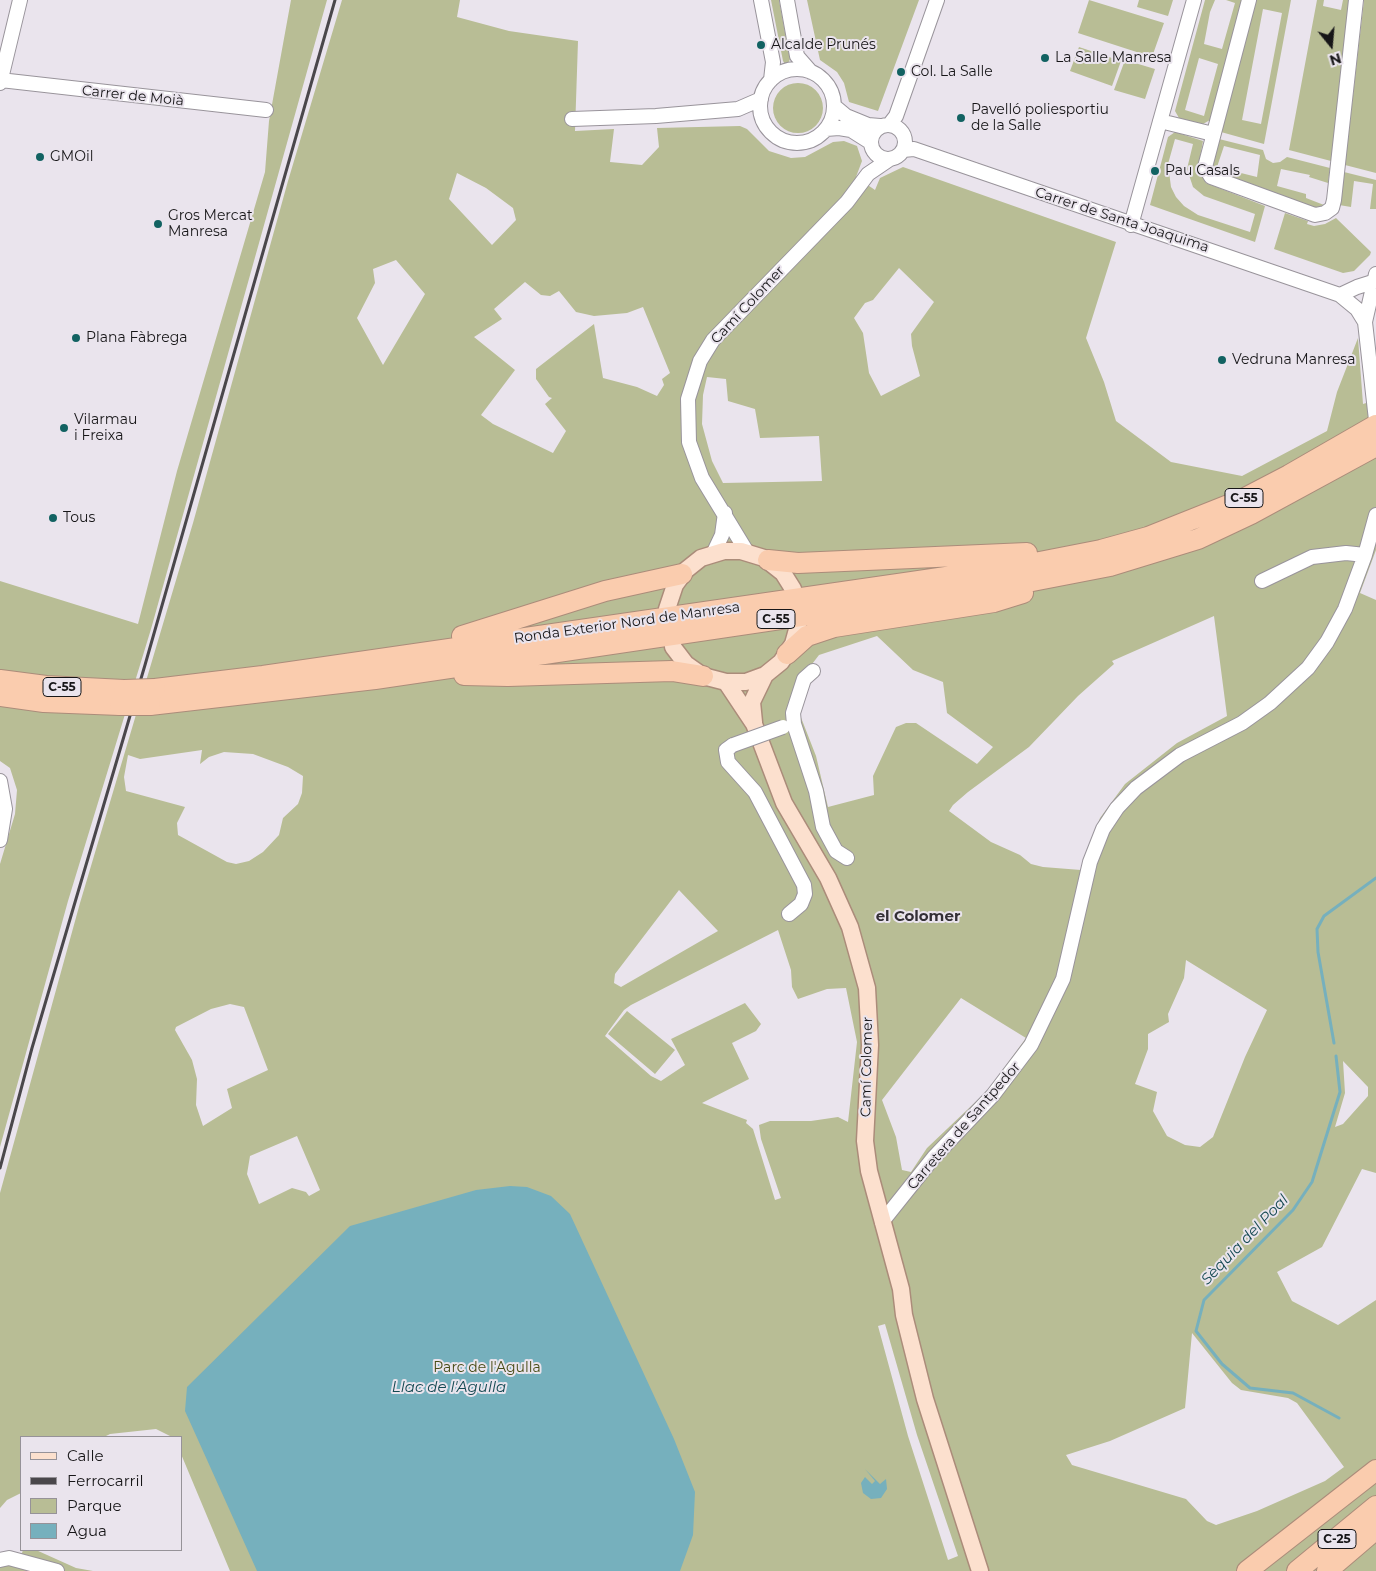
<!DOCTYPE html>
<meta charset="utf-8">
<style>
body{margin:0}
#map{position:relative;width:1376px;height:1571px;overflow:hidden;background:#eae4ed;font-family:Montserrat,sans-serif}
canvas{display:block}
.legend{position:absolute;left:20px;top:1436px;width:162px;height:115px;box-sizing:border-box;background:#eae4ed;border:1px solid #969298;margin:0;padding:6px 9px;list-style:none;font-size:15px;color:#171618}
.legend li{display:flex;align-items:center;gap:10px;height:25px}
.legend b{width:25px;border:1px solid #969298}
.north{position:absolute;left:1306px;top:20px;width:50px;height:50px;-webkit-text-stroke:4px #eae4ed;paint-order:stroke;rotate:163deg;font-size:14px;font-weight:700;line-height:20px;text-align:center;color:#171618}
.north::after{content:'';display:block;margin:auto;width:18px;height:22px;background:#171618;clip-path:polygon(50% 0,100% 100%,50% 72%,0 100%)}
</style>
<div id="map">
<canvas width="1376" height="1571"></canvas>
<ul class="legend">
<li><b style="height:6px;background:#fce0ce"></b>Calle</li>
<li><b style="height:6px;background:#4a474b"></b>Ferrocarril</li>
<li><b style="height:14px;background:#b8bd95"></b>Parque</li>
<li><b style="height:14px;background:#76b0bd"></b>Agua</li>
</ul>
<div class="north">N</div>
</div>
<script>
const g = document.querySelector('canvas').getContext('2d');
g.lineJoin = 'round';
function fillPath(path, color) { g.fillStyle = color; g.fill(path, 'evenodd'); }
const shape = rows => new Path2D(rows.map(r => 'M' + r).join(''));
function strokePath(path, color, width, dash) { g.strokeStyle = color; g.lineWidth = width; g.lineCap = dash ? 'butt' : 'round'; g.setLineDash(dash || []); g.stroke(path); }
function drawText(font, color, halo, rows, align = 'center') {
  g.font = font + ' Montserrat,sans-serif'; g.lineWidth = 4; g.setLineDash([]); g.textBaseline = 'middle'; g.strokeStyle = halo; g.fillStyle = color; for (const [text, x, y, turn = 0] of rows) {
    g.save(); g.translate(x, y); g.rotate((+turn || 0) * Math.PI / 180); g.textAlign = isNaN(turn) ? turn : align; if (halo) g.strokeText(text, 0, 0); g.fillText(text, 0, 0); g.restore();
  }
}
fillPath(shape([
 [291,0,327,0,151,629,68,901,0,1147,0,864,15,814,17,790,10,768,0,761,0,581,138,624,177,471,265,172,269,121],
 [342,0,460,0,457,17,509,31,578,41,575,131,614,129,610,162,642,165,659,147,657,128,740,126,747,129,769,151,791,158,805,157,833,142,844,141,857,146,862,161,856,177,875,190,880,178,903,167,1116,242,1086,338,1104,382,1116,421,1171,462,1242,476,1327,431,1337,392,1358,338,1363,404,1376,400,1376,550,1360,593,1376,600,1376,1173,1362,1169,1322,1247,1277,1272,1292,1301,1338,1325,1376,1300,1376,1571,230,1571,181,1454,181,1437,172,1437,156,1429,110,1434,104,1437,21,1437,21,1493,7,1500,0,1508,0,1193,80,903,193,523,288,181],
 [457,173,486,188,513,208,516,220,492,245,449,199],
 [396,260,425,294,383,365,357,318,375,283,373,269],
 [899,268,934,302,911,334,912,346,920,376,881,396,869,373,863,333,854,318,865,303,873,300],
 [525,282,541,295,550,296,559,291,576,312,594,316,627,313,643,307,670,373,662,379,664,385,657,396,637,387,603,378,594,324,536,369,536,379,549,397,552,398,545,404,566,431,553,453,493,424,481,415,515,370,474,337,502,319,494,309],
 [707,377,726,379,728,401,755,409,760,438,819,436,822,481,723,483,712,461,702,424,703,395],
 [1214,616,1227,716,1177,743,1125,784,1100,818,1081,870,1043,867,1031,864,1020,855,991,842,949,811,953,805,968,792,1029,747,1078,696,1114,664,1112,661],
 [877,636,913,670,943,682,947,713,993,747,977,764,916,723,906,723,896,727,873,776,874,795,828,807,816,756,800,715,799,705,802,695,817,674,809,668,819,655],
 [202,750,200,764,209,757,224,752,253,754,288,767,303,776,302,793,298,804,283,818,279,835,263,852,249,861,236,864,227,862,178,835,177,823,185,807,126,791,124,777,128,755,140,759],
 [679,890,718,931,621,987,614,983,615,974],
 [778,930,791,970,792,987,798,999,827,989,846,988,857,1042,848,1122,838,1117,811,1121,770,1121,759,1125,761,1139,781,1198,775,1200,753,1129,746,1123,747,1120,702,1103,749,1079,732,1043,756,1031,761,1024,745,1003,671,1039,685,1065,661,1081,651,1076,605,1036,624,1010,631,1005],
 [1186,960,1267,1010,1245,1057,1213,1137,1200,1147,1185,1145,1167,1136,1153,1111,1157,1092,1135,1084,1148,1049,1148,1034,1169,1022,1168,1014,1184,978],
 [961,998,1026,1038,988,1090,927,1148,911,1172,902,1170,896,1137,882,1100],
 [230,1004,244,1007,268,1070,227,1089,232,1108,203,1126,196,1105,197,1079,192,1060,175,1030,176,1027,211,1009],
 [1343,1061,1368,1087,1368,1096,1343,1124,1335,1127,1345,1093],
 [297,1136,320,1190,309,1196,306,1192,292,1188,259,1204,247,1174,250,1156],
 [885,1324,917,1435,958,1556,948,1560,908,1436,878,1326],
 [1192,1333,1232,1383,1241,1390,1288,1398,1297,1403,1344,1467,1325,1481,1257,1511,1216,1525,1207,1521,1186,1499,1072,1465,1066,1455,1110,1441,1185,1408],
 [771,0,779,0,790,59,788,64,785,64,783,61],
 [807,0,919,0,878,111,849,102,844,83,837,72,820,60],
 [1089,0,1164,23,1152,57,1078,33],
 [1139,0,1173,0,1168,16,1137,7],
 [1205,0,1215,0,1210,12,1204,44,1222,49,1235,3,1226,0,1242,0,1210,120,1203,124,1179,118,1175,111],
 [1199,58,1218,64,1204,116,1185,110],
 [1256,0,1291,0,1264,144,1221,132],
 [1263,9,1282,13,1261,124,1242,120],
 [1317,0,1324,0,1323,6,1341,10,1343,0,1350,0,1331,161,1289,150],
 [1364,0,1376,0,1376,173,1345,165],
 [1079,47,1121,61,1112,86,1070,71],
 [1125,60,1155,69,1145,99,1114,90],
 '773 108a25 25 0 1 1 50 0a25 25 0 1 1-50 0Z',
 [1175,132,1203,141,1198,169,1206,183,1265,206,1255,242,1150,205,1168,137],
 [1175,139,1193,144,1187,169,1193,187,1204,196,1255,214,1250,232,1198,215,1184,206,1176,197,1171,187,1168,164],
 [1219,139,1263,150,1266,159,1273,163,1280,162,1287,157,1330,168,1328,183,1309,177,1310,175,1281,169,1277,186,1306,194,1306,198,1324,205,1315,209,1217,173,1213,165],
 [1224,146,1260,155,1257,177,1217,167],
 [1344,172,1376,180,1376,209,1370,209,1373,184,1354,181,1351,207,1339,205],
 [1285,213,1308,221,1307,224,1314,226,1325,224,1336,218,1371,252,1370,255,1354,271,1343,273,1274,249],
 [627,1011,675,1050,655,1074,608,1034],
 [23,1550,36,1550,76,1568,93,1571,0,1571,0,1554,22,1553]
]), '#b8bd95');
fillPath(shape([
 [510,1186,527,1187,551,1196,570,1214,674,1439,695,1492,693,1535,680,1571,257,1571,185,1411,187,1387,350,1226,476,1190],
 [865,1469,880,1484,886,1479,887,1489,881,1498,871,1499,863,1493,861,1483,865,1477,872,1484,875,1481]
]), '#76b0bd');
strokePath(shape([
 [1334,1043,1318,952,1317,929,1324,916,1376,878],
 [1336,1056,1340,1092,1312,1182,1293,1210,1204,1300,1196,1331,1222,1364,1250,1388,1293,1393,1339,1418]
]), '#76b0bd', 3);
const minor = shape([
 [761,0,773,62,771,80],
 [787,0,797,56,811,72],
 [1249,0,1205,167,1211,177,1315,215,1325,213,1332,208,1334,200,1356,0],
 '760 106a37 37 0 1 1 74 0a37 37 0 1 1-74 0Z',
 [0,80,266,110],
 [0,83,20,0],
 [834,106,846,116,868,125,880,126],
 [572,119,656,116,738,109,761,99],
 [1160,121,1213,134],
 '871 142a17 17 0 1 1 34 0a17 17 0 1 1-34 0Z',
 [889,125,896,116,937,0],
 [826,129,839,128,851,130,870,142],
 [903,150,914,149,1340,295,1357,309,1365,322],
 [1131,225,1194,0],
 [1376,274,1365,322,1376,420],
 [1340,295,1357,287,1376,281],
 [747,552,702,478,689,442,688,399,700,361,713,340,847,202,868,174,890,159],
 [713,554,722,535,725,513],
 [1262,581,1312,557,1346,553,1365,555],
 [813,671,804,679,793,713,794,724,816,791,823,827,836,851,847,858],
 [733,745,726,750,728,762,755,792,804,885,805,894,801,904,789,914],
 [0,781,5,809,0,840],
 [882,1222,934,1157,993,1095,1031,1045,1063,979,1090,862,1103,829,1117,808,1136,788,1180,755,1242,723,1270,703,1308,668,1327,642,1345,609,1365,555,1376,515],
 [0,1560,9,1558,57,1571]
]);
const major = shape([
 [667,609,675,585,686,570,701,558,724,551,741,551,764,558,783,573,793,589],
 [673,647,686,664,703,676,726,682,746,682,765,675,781,662,793,644,798,626],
 [726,682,754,724,784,803,828,878,850,927,867,988,870,1045,865,1141,869,1171,901,1289,904,1315,925,1399,980,1571],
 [754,722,752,702,765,675]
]);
const highway = shape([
 [768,560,798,563,1027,553],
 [462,636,605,591,682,574],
 [787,654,807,636,834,627,994,602,1023,593],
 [464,675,508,676,672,671,703,676],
 [0,680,46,686,124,690],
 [155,689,263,676,912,582,1014,567,1101,550,1148,537,1241,500,1289,475,1376,425],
 [0,696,44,702,120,705],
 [150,705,375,679,1017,584,1110,566,1198,539,1251,514,1376,446],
 [1247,1571,1376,1470],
 [1297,1571,1376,1506],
 [1327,1571,1376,1529]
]);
strokePath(minor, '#99949b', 16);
strokePath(major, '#ab8c7a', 19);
strokePath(highway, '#ab8c7a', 22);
strokePath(minor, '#fff', 14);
strokePath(major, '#fce0ce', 16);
strokePath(highway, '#faccae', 20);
strokePath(shape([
 [0,1168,32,1048,145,665,335,0]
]), '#4a474b', 3);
const minorBridge = shape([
 [733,745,783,727]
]);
const highwayBridge = shape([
 [124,690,155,689],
 [120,705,150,705]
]);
strokePath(minorBridge, '#99949b', 16, []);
strokePath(highwayBridge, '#ab8c7a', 22, []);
strokePath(minorBridge, '#fff', 14);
strokePath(highwayBridge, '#faccae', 20);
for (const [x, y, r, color] of [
 [761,45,5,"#126262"],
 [1045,58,5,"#126262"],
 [901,72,5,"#126262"],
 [961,118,5,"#126262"],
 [40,157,5,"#126262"],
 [1155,171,5,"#126262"],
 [158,224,5,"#126262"],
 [76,338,5,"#126262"],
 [1222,360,5,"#126262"],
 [64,428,5,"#126262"],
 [53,518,5,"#126262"]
]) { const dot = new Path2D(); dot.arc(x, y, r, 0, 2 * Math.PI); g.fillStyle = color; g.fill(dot); strokePath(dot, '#eae4ed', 2); }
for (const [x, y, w] of [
 [1244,498,38],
 [776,619,38],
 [62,687,38],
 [1337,1539,38]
]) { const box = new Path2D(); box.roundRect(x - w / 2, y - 9.5, w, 19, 4); g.fillStyle = '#eae4ed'; g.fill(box); strokePath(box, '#171618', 1); }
drawText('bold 12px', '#171618', null, [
 ["C-55",1244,498],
 ["C-55",776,619],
 ["C-55",62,687],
 ["C-25",1337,1539]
]);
drawText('14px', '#171618', '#eae4ed', [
 ["Alcalde Prunés",771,45],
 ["La Salle Manresa",1055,58],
 ["Col. La Salle",911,72],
 ["Pavelló poliesportiu",971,110],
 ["de la Salle",971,126],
 ["GMOil",50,157],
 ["Pau Casals",1165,171],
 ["Gros Mercat",168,216],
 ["Manresa",168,232],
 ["Plana Fàbrega",86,338],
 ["Vedruna Manresa",1232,360],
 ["Vilarmau",74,420],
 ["i Freixa",74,436],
 ["Tous",63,518]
], 'left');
drawText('14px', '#171618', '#eae4ed', [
 ["Carrer de Moià",133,96,6],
 ["Carrer de Santa Joaquima",1122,220,18],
 ["Camí Colomer",748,305,-47],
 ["Ronda Exterior Nord de Manresa",627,623,-8],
 ["Camí Colomer",867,1067,-89],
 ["Carretera de Santpedor",964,1126,-49]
]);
drawText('14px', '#484c16', '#eae4ed', [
 ["Parc de l'Agulla",487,1368]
]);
drawText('bold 15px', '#332f35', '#eae4ed', [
 ["el Colomer",918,917]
]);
drawText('italic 15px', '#144952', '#eae4ed', [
 ["Sèquia del Poal",1245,1240,-46],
 ["Llac de l'Agulla",449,1388]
]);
</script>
